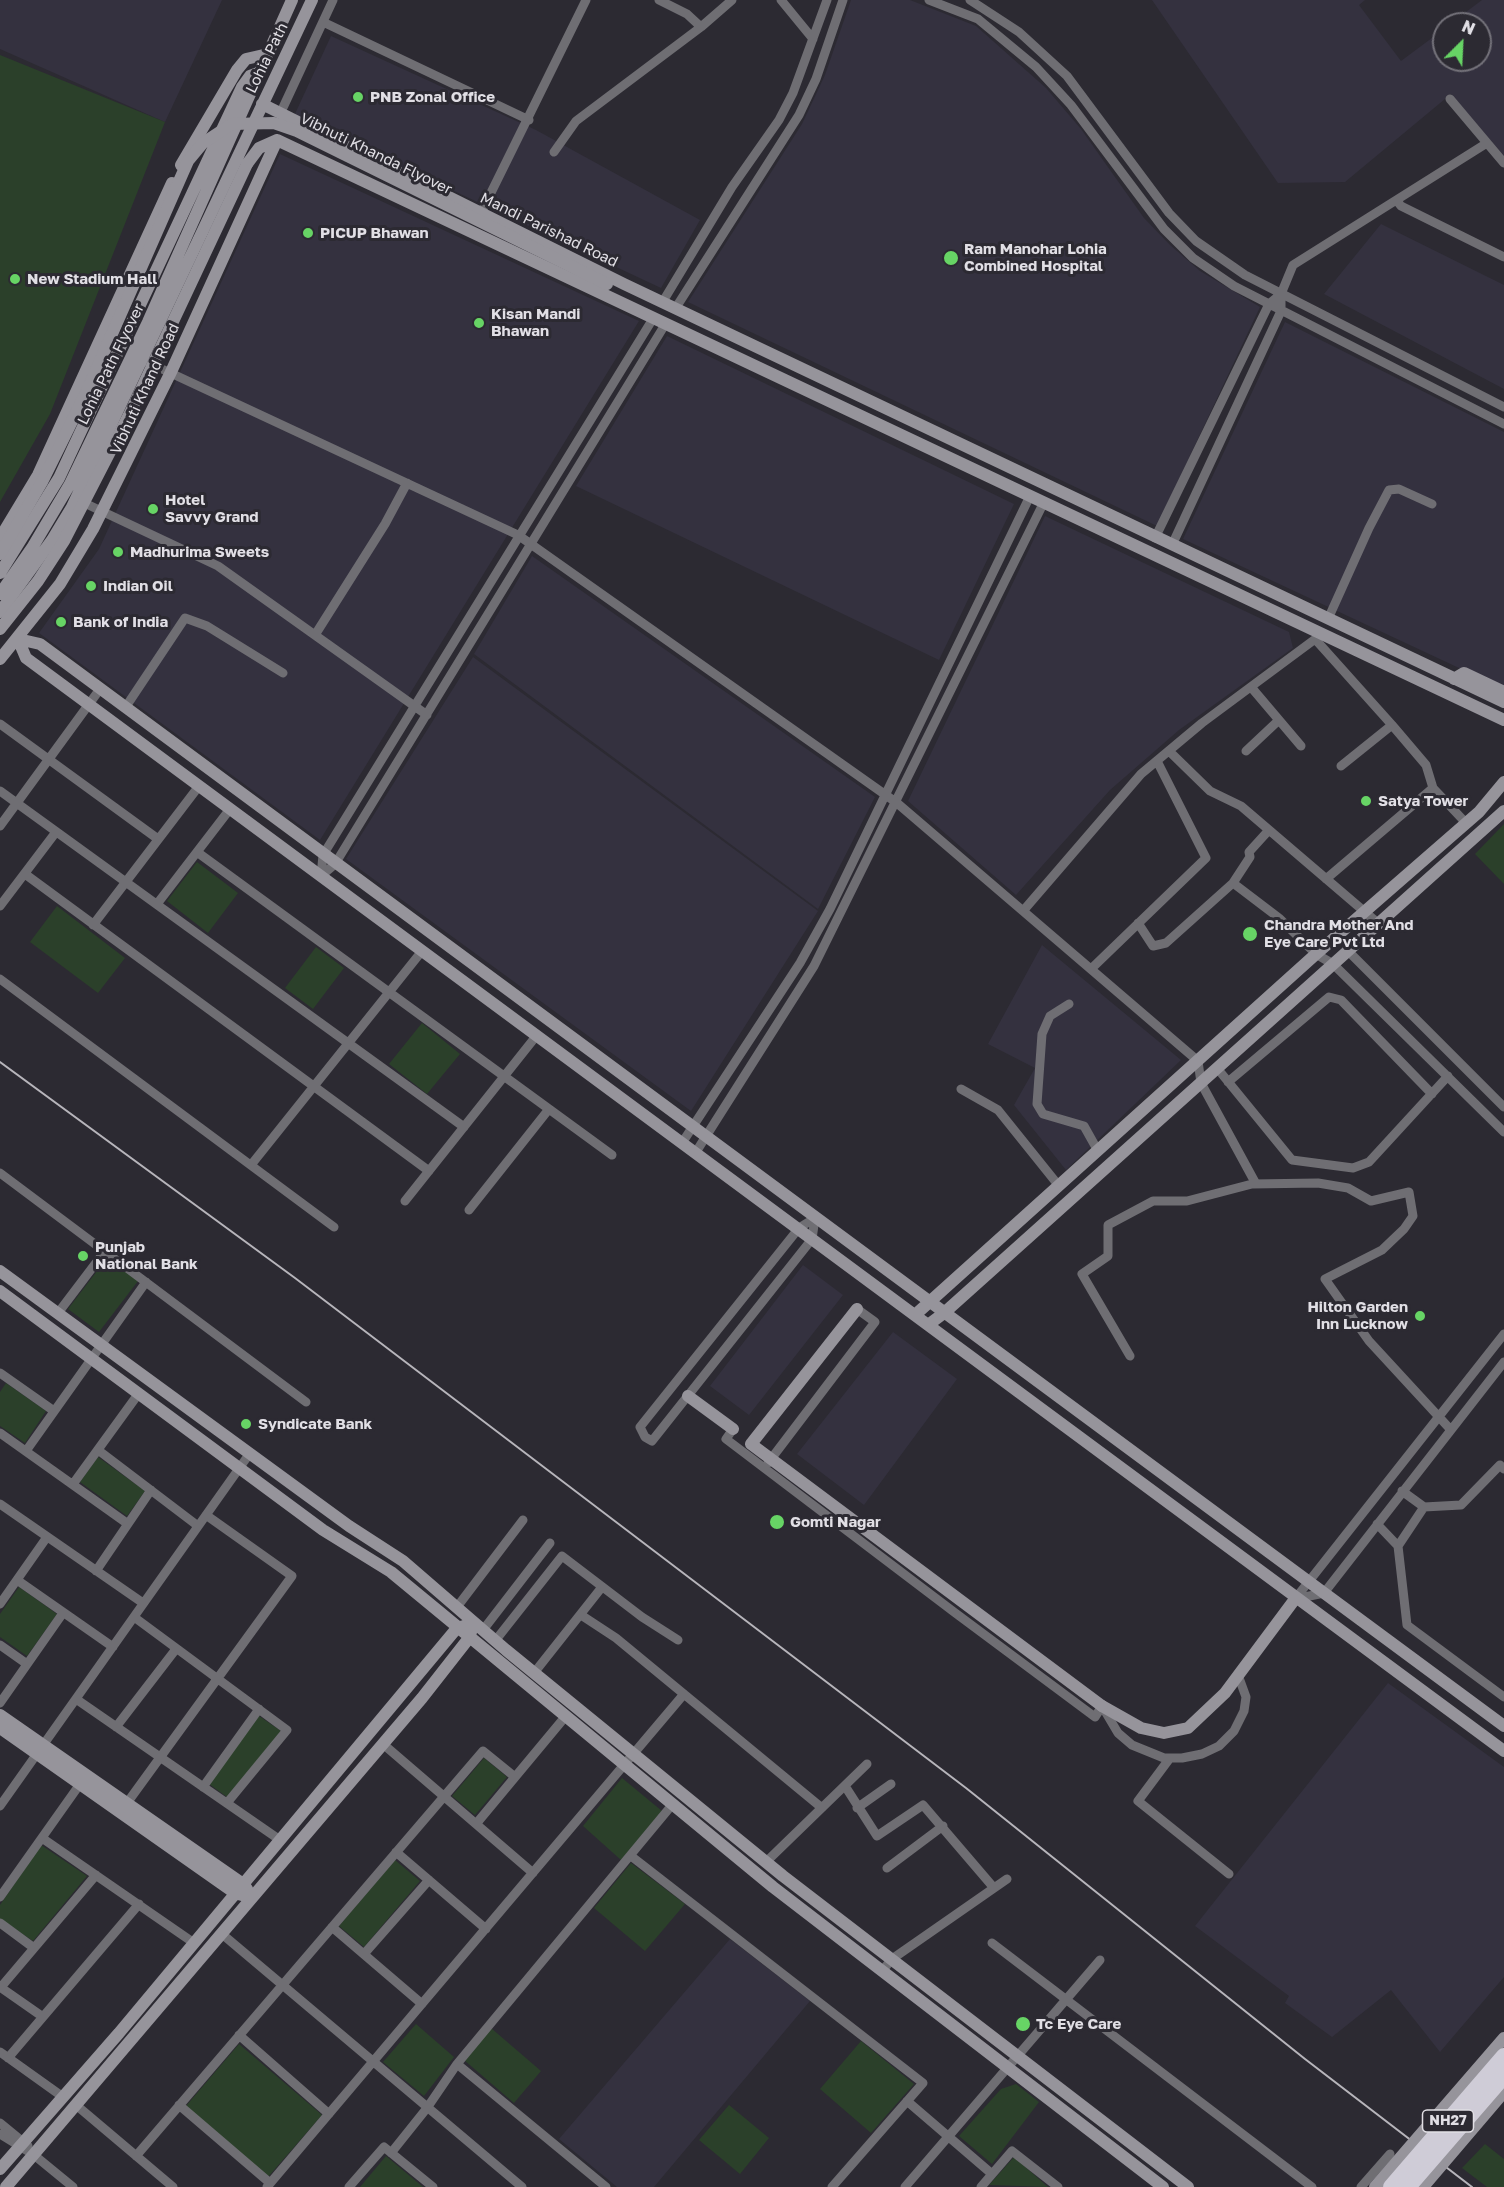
<!DOCTYPE html>
<style>
body{margin:0}
#map{position:relative;width:1504px;height:2187px;overflow:hidden;background:#2c2a32;font-family:"Golos Text",sans-serif}
canvas{display:block}
.north{position:absolute;left:1432px;top:12px;width:60px;height:60px;box-sizing:border-box;background:#2c2a32;border:2px solid #74727a;border-radius:50%;rotate:24deg;font-size:16px;font-weight:700;line-height:24px;text-align:center;color:#e1dfe5}
.north::after{content:'';display:block;margin:auto;width:21px;height:27px;background:#67d465;clip-path:polygon(50% 0,100% 100%,50% 72%,0 100%)}
</style>
<div id="map">
<canvas width="1504" height="2187"></canvas>
<div class="north">N</div>
</div>
<script>
const g = document.querySelector('canvas').getContext('2d');
g.lineJoin = 'round';
function fillPath(path, color) { g.fillStyle = color; g.fill(path, 'evenodd'); }
const shape = rows => new Path2D(rows.map(r => 'M' + r).join(''));
function strokePath(path, color, width, dash) { g.strokeStyle = color; g.lineWidth = width; g.lineCap = dash ? 'butt' : 'round'; g.setLineDash(dash || []); g.stroke(path); }
function drawText(font, color, halo, rows, align = 'center') {
  g.font = font + ' "Golos Text",sans-serif'; g.lineWidth = 6; g.setLineDash([]); g.textBaseline = 'middle'; g.strokeStyle = halo; g.fillStyle = color; for (const [text, x, y, turn = 0] of rows) {
    g.save(); g.translate(x, y); g.rotate((+turn || 0) * Math.PI / 180); g.textAlign = isNaN(turn) ? turn : align; if (halo) g.strokeText(text, 0, 0); g.fillText(text, 0, 0); g.restore();
  }
}
fillPath(shape([
 [0,0,222,0,165,122,0,49],
 [851,0,910,0,976,26,1046,88,1081,129,1144,218,1170,245,1200,271,1260,307,1157,526,688,302,802,124,825,75],
 [1152,0,1365,0,1359,5,1401,61,1444,29,1444,60,1480,60,1480,24,1450,24,1482,0,1504,0,1504,156,1451,94,1345,182,1278,183],
 [331,36,536,130,700,220,661,288,294,116],
 [280,154,639,321,320,840,39,633,99,549],
 [1381,224,1504,285,1504,389,1324,294],
 [1285,322,1504,432,1504,689,1183,539],
 [667,336,1014,504,939,660,576,486],
 [1045,516,1289,632,1293,648,1179,730,1110,790,1016,895,908,801],
 [532,556,875,797,818,909,474,654],
 [473,657,818,911,691,1111,346,859],
 [1042,945,1181,1060,1066,1170,1014,1105,1035,1068,988,1044],
 [803,1265,843,1295,749,1415,710,1386],
 [893,1332,957,1379,864,1505,797,1454],
 [1388,1683,1504,1767,1504,1977,1440,2052,1391,1990,1332,2037,1285,2003,1289,1996,1195,1926],
 [730,1939,810,2001,654,2187,617,2187,559,2139]
]), '#34313f');
fillPath(shape([
 [0,55,165,122,50,414,0,502],
 [1504,824,1504,884,1475,854],
 [197,862,238,893,208,933,167,901],
 [57,906,125,958,98,993,30,942],
 [316,947,344,968,313,1009,285,988],
 [422,1023,460,1054,427,1094,389,1064],
 [107,1258,138,1281,99,1332,68,1309],
 [6,1383,46,1411,25,1443,0,1426,0,1392],
 [98,1457,145,1491,127,1516,80,1482],
 [19,1587,57,1614,27,1656,0,1637,0,1614],
 [259,1716,281,1731,227,1797,209,1784],
 [484,1758,507,1777,475,1815,452,1796],
 [622,1778,662,1811,621,1860,583,1826],
 [41,1845,87,1876,33,1941,0,1919,0,1905],
 [395,1860,420,1881,364,1947,339,1926],
 [631,1863,685,1904,645,1951,594,1908],
 [416,2024,454,2057,424,2096,383,2062],
 [491,2028,541,2071,514,2103,464,2060],
 [861,2041,914,2084,871,2133,820,2089],
 [239,2044,322,2115,268,2177,186,2106],
 [1016,2084,1039,2102,992,2164,959,2136,1001,2089],
 [729,2105,769,2138,740,2174,699,2140],
 [1485,2144,1504,2159,1504,2187,1487,2187,1462,2168],
 [386,2156,423,2187,360,2187],
 [1014,2157,1048,2187,989,2185]
]), '#2b402a');
strokePath(shape([
 [659,0,687,14,701,27],
 [781,0,813,39],
 [929,0,978,19,1036,67,1071,105,1164,229,1193,258,1234,286,1504,424],
 [970,0,1019,32,1067,76,1169,213,1196,241,1245,275,1504,407],
 [323,22,529,120],
 [1450,99,1504,163],
 [280,114,333,0],
 [554,152,576,121,701,27,732,0],
 [1397,201,1401,206,1504,257],
 [481,213,586,0],
 [662,303,732,187,779,120,793,93,827,0],
 [675,309,799,115,816,79,843,0],
 [147,362,518,535,897,803,1198,1061,1201,1083,1256,1184],
 [78,500,218,566,427,715],
 [1155,538,1269,304,1281,294,1293,265,1487,143],
 [1172,545,1281,311,1281,294],
 [1328,619,1369,528,1389,490,1399,489,1432,504],
 [315,635,385,524,407,483],
 [1315,639,1392,725,1341,766],
 [1251,687,1301,746],
 [125,708,185,618,207,626,283,673],
 [0,724,158,839],
 [1392,725,1426,765,1433,788],
 [1169,751,1210,791,1241,806,1379,924],
 [1246,751,1279,720],
 [0,791,464,1127],
 [0,826,100,689],
 [197,852,612,1155],
 [25,874,429,1171],
 [321,876,335,864,666,323],
 [321,876,323,855,654,317],
 [1326,879,1433,788,1466,823],
 [1233,883,1279,918,1316,954,1333,964,1504,1132],
 [157,904,230,809],
 [0,906,56,832],
 [1023,911,1141,774,1202,723,1322,634],
 [1138,923,1153,946,1166,943,1233,883,1250,857,1249,852,1269,830],
 [93,925,199,786],
 [1348,951,1504,1107],
 [1091,969,1206,858,1157,761],
 [0,979,334,1227],
 [1069,1004,1050,1016,1042,1034,1037,1104,1043,1114,1084,1126,1098,1151],
 [1217,1068,1292,1160,1353,1168,1369,1162,1448,1076],
 [1228,1082,1329,997,1341,1000,1432,1094],
 [961,1089,998,1110,1059,1186],
 [682,1143,800,963,830,909,1030,496],
 [696,1152,814,966,1044,502],
 [251,1165,422,951],
 [0,1173,306,1402],
 [405,1201,537,1035],
 [469,1210,549,1109],
 [815,1218,812,1239,652,1441,645,1437,640,1427,799,1228,815,1218],
 [58,1313,105,1251],
 [1130,1356,1082,1274,1108,1256,1108,1225,1153,1201,1187,1201,1252,1184,1318,1183,1348,1188,1371,1201,1409,1192,1413,1216,1404,1229,1382,1250,1325,1279,1369,1341,1451,1430],
 [0,1373,54,1411],
 [733,1429,726,1439,954,1612,1095,1717,1102,1706,1118,1733,1132,1745,1164,1758,1182,1758,1202,1754,1219,1746,1234,1731,1244,1711,1246,1697,1238,1675],
 [0,1433,128,1524],
 [98,1450,198,1526],
 [26,1451,146,1282],
 [768,1463,875,1322,857,1309],
 [73,1484,139,1393],
 [1402,1491,1424,1507,1461,1505,1500,1465,1504,1469],
 [0,1504,143,1603],
 [1424,1507,1398,1546,1407,1625,1504,1697],
 [1377,1524,1398,1546],
 [96,1571,151,1490],
 [17,1580,113,1647],
 [1295,1599,1504,1334],
 [1295,1599,1324,1593,1504,1362],
 [0,1604,47,1537],
 [457,1607,523,1520],
 [581,1615,616,1638,822,1808],
 [134,1617,287,1730,227,1803],
 [483,1630,550,1543],
 [495,1641,562,1556,642,1617,678,1640],
 [0,1645,27,1664],
 [534,1673,602,1587],
 [76,1699,280,1840],
 [0,1703,63,1613],
 [116,1727,176,1649],
 [383,1744,533,1873],
 [1170,1758,1138,1801,1229,1874],
 [845,1786,877,1836,923,1805,994,1888],
 [203,1787,259,1709],
 [127,1803,292,1576,206,1515],
 [0,1806,250,1453],
 [857,1808,891,1784],
 [476,1824,565,1717],
 [42,1838,194,1943],
 [396,1852,486,1929],
 [631,1856,923,2083,832,2187],
 [766,1862,867,1764],
 [887,1868,943,1826],
 [0,1897,80,1784],
 [0,1923,34,1948],
 [332,1927,422,2004],
 [222,1934,522,2187],
 [992,1943,1312,2187],
 [364,1954,429,1880],
 [882,1971,892,1959,1007,1879],
 [0,1987,43,2017],
 [1,1987,96,1875],
 [239,2035,329,2114],
 [0,2052,63,2097],
 [8,2058,139,1904],
 [457,2064,606,2187],
 [907,2101,992,2174],
 [76,2105,173,2187],
 [179,2105,270,2183],
 [0,2123,28,2146],
 [0,2134,34,2155,73,2187],
 [391,2153,427,2108,457,2064,672,1805],
 [136,2156,483,1751,515,1777],
 [267,2187,684,1694],
 [349,2187,384,2147,433,2187],
 [905,2187,1100,1960],
 [981,2187,1012,2151,1058,2187],
 [1361,2187,1390,2154]
]), '#6f6e73', 9);
strokePath(shape([
 [262,104,624,284,1504,702],
 [277,140,1504,720],
 [247,164,259,148,277,140],
 [181,165,237,70,246,59,268,54],
 [0,538,38,475,172,183],
 [0,573,59,478,242,87,250,76,261,72],
 [0,594,32,548,70,484,148,322,292,0],
 [0,612,52,540,72,507,312,0],
 [18,639,26,658,1504,1751],
 [18,639,40,644,1504,1726],
 [0,659,60,584,93,529,171,372,277,140],
 [1454,679,1464,673,1504,692],
 [0,1271,349,1526,403,1561,506,1650,783,1876,1188,2187],
 [0,1291,323,1530,391,1572,773,1887,1163,2187],
 [915,1315,1316,954,1479,812,1504,782],
 [928,1325,944,1313,1504,811],
 [688,1396,733,1429],
 [1102,1706,1141,1728,1164,1733,1188,1728,1225,1693,1295,1599],
 [0,1715,243,1884,247,1889],
 [0,1728,235,1893,242,1895],
 [0,2169,119,2033,457,1628,464,1626],
 [6,2187,422,1698,469,1638,471,1632]
]), '#96949b', 12);
strokePath(shape([
 [0,1062,295,1278,966,1788,1305,2059,1472,2187]
]), '#b7b5bb', 2);
strokePath(shape([
 [0,554,42,482,86,393,188,161,203,143,232,124,274,123,297,131,607,284],
 [0,629,38,581,64,541,131,411,247,164],
 [857,1309,751,1444,1102,1706],
 [1375,2187,1504,2038],
 [1423,2187,1504,2092]
]), '#96949b', 12);
strokePath(shape([
 [1391,2187,1504,2056],
 [1408,2187,1504,2076]
]), '#cfccd7', 16);
for (const [x, y, r, color] of [
 [358,97,6,"#67d465"],
 [308,233,6,"#67d465"],
 [951,258,8,"#67d465"],
 [15,279,6,"#67d465"],
 [479,323,6,"#67d465"],
 [153,509,6,"#67d465"],
 [118,552,6,"#67d465"],
 [91,586,6,"#67d465"],
 [61,622,6,"#67d465"],
 [1366,801,6,"#67d465"],
 [1250,934,8,"#67d465"],
 [83,1256,6,"#67d465"],
 [1420,1316,6,"#67d465"],
 [246,1424,6,"#67d465"],
 [777,1522,8,"#67d465"],
 [1023,2024,8,"#67d465"]
]) { const dot = new Path2D(); dot.arc(x, y, r, 0, 2 * Math.PI); g.fillStyle = color; g.fill(dot); strokePath(dot, '#2c2a32', 2); }
for (const [x, y, w] of [
 [1448,2121,51]
]) { const box = new Path2D(); box.roundRect(x - w / 2, y - 11, w, 22, 4.5); g.fillStyle = '#2c2a32'; g.fill(box); strokePath(box, '#e1dfe5', 1.5); }
drawText('bold 14px', '#e1dfe5', null, [
 ["NH27",1448,2121]
]);
drawText('15px', '#e1dfe5', '#2c2a32', [
 ["Lohia Path",267,58,-64],
 ["Vibhuti Khanda Flyover",376,154,26],
 ["Mandi Parishad Road",549,230,26],
 ["Lohia Path Flyover",111,364,-64],
 ["Vibhuti Khand Road",145,389,-65]
]);
drawText('bold 15px', '#e1dfe5', '#2c2a32', [
 ["PNB Zonal Office",370,97],
 ["PICUP Bhawan",320,233],
 ["Ram Manohar Lohia",964,249],
 ["Combined Hospital",964,266],
 ["New Stadium Hall",27,279],
 ["Kisan Mandi",491,314],
 ["Bhawan",491,331],
 ["Hotel",165,500],
 ["Savvy Grand",165,517],
 ["Madhurima Sweets",130,552],
 ["Indian Oil",103,586],
 ["Bank of India",73,622],
 ["Satya Tower",1378,801],
 ["Chandra Mother And",1264,925],
 ["Eye Care Pvt Ltd",1264,942],
 ["Punjab",95,1247],
 ["National Bank",95,1264],
 ["Hilton Garden",1408,1307,"right"],
 ["Inn Lucknow",1408,1324,"right"],
 ["Syndicate Bank",258,1424],
 ["Gomti Nagar",790,1522],
 ["Tc Eye Care",1036,2024]
], 'left');
</script>
